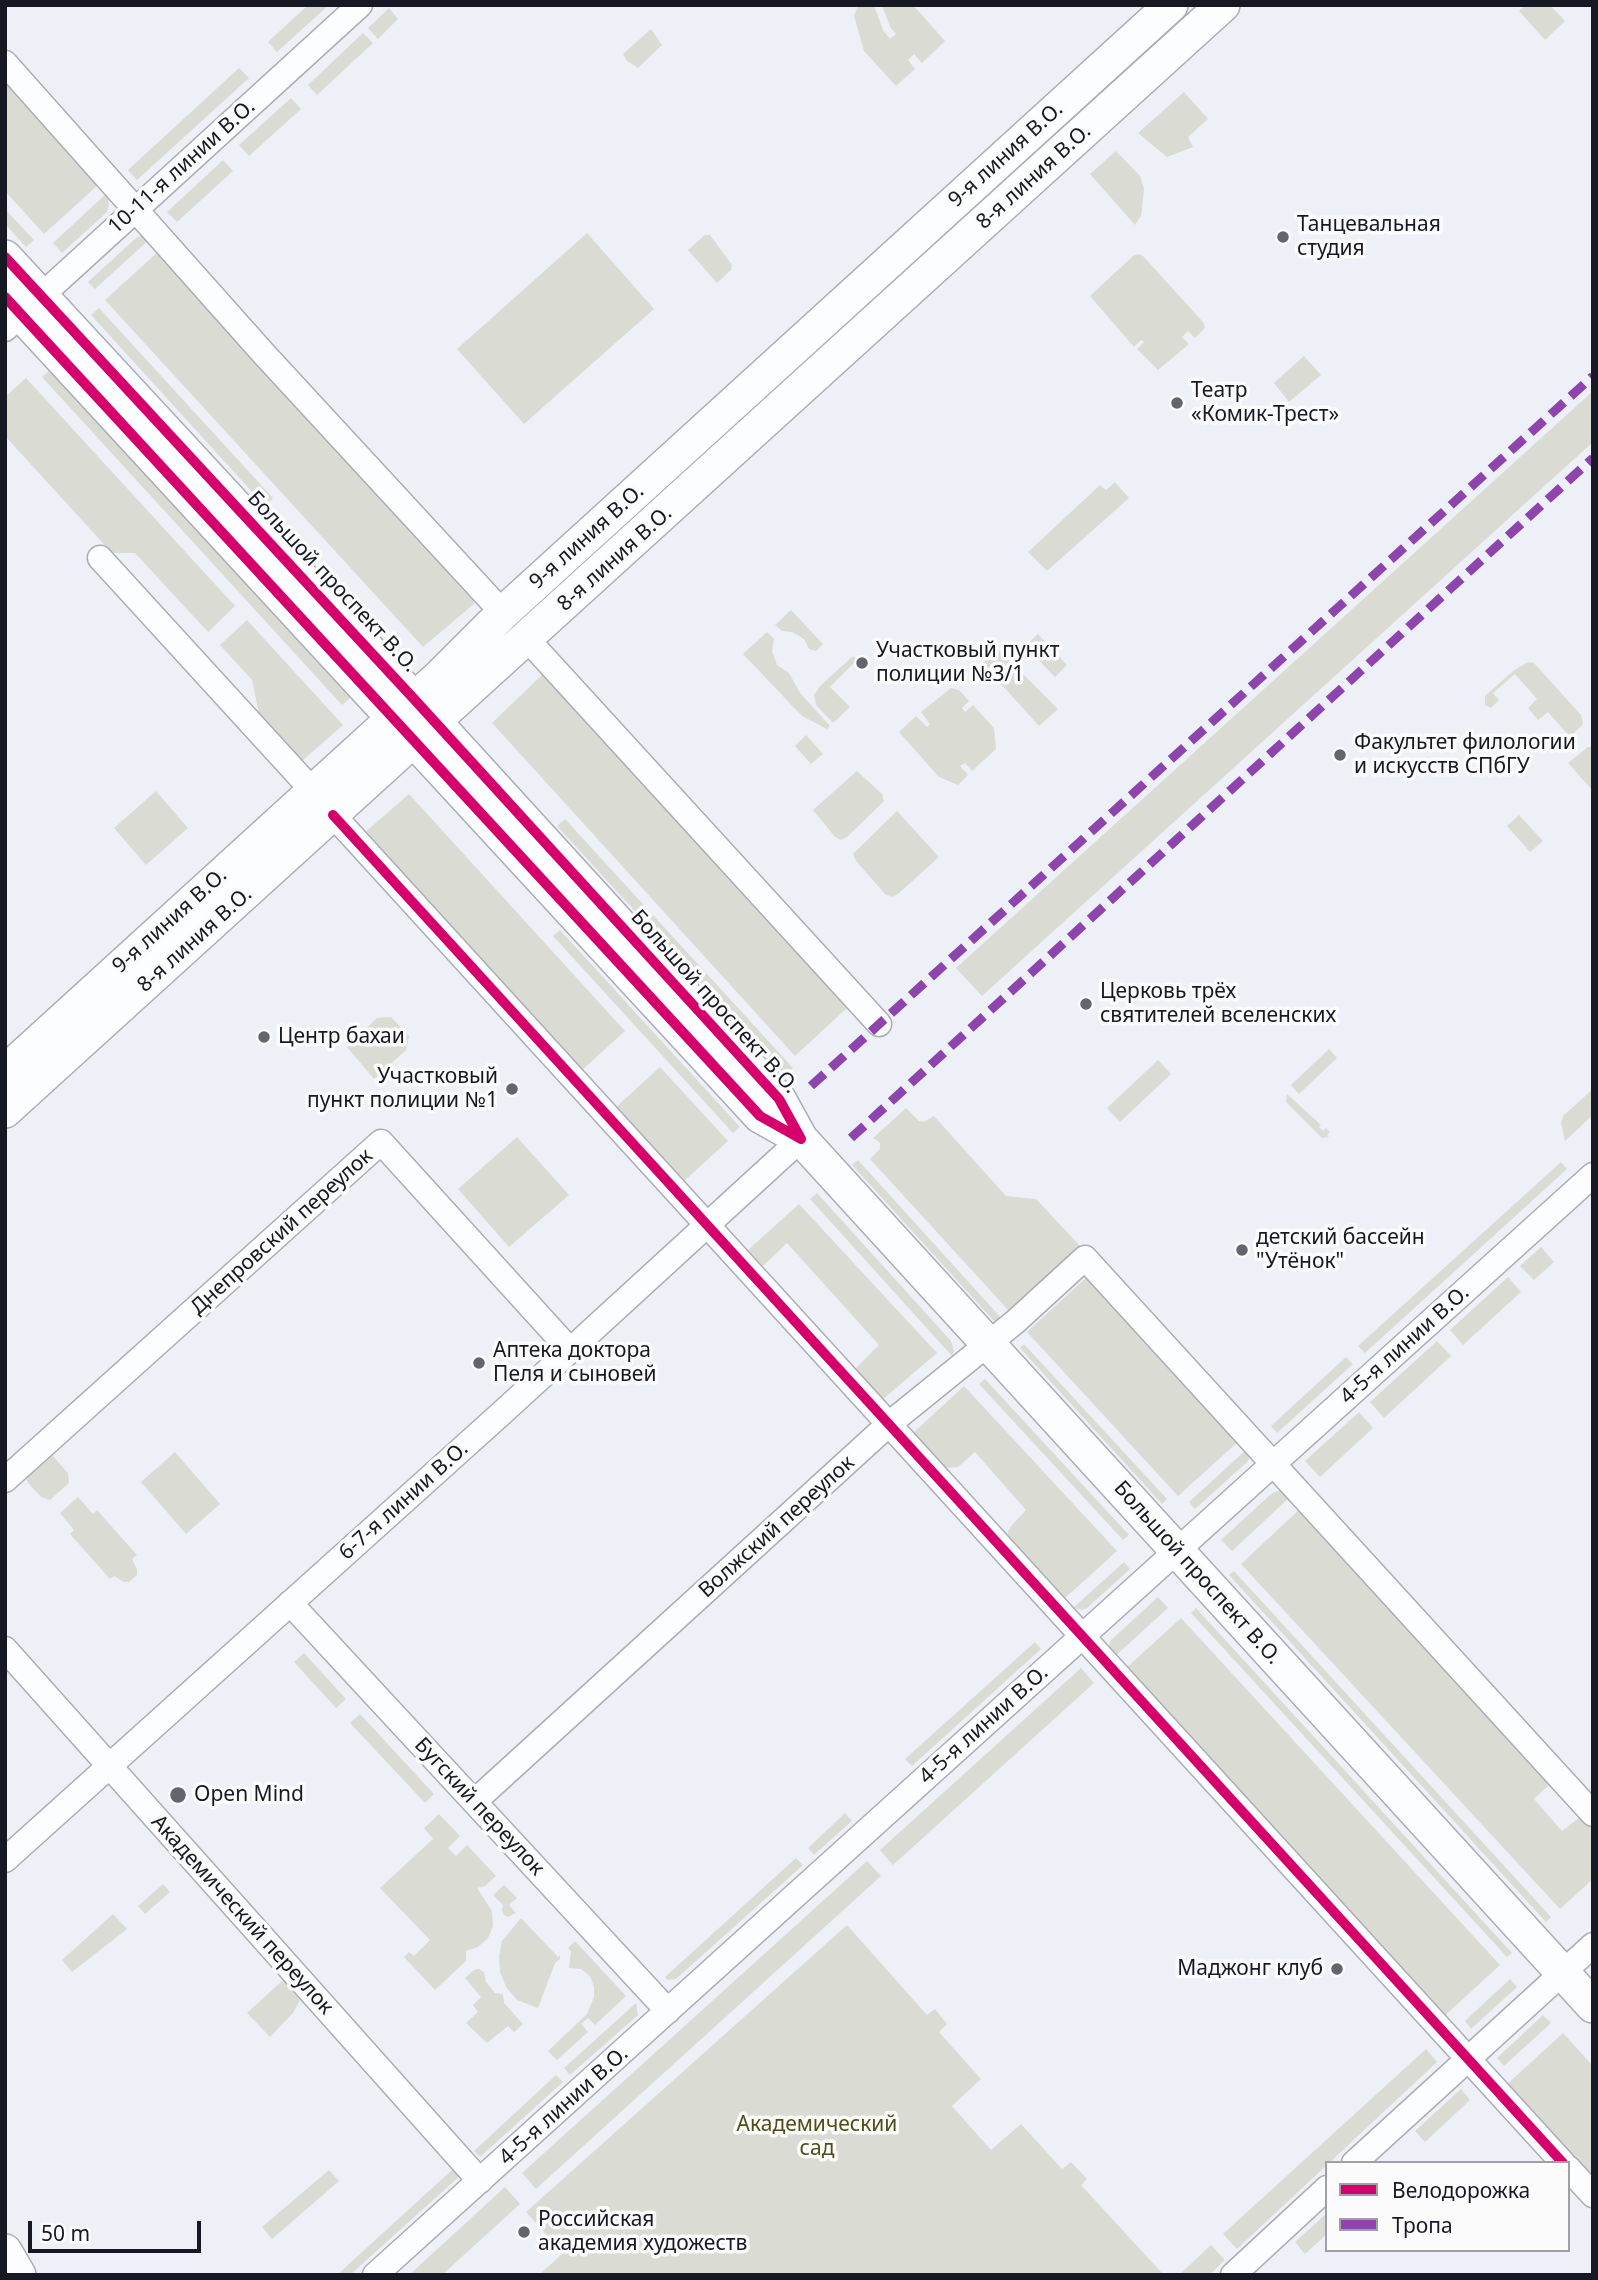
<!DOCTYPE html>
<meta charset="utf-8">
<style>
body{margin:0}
#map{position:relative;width:1598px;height:2280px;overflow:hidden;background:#eef0f8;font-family:"Noto Sans",sans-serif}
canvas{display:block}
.frame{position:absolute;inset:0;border:7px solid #161824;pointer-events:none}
.legend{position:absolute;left:1325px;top:2161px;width:245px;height:91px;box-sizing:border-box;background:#fbfbfb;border:2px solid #9fa0a5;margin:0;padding:9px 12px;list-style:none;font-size:21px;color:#161824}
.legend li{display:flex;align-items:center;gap:14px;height:35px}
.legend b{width:35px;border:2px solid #9fa0a5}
.scale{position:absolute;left:28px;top:2221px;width:173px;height:32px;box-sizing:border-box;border:4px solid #161824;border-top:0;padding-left:9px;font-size:21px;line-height:24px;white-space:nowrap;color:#161824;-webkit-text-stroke:5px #fbfbfb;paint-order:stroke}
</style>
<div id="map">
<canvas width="1598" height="2280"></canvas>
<div class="frame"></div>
<ul class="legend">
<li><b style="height:9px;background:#d6006c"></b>Велодорожка</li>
<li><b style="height:9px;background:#8e44ad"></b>Тропа</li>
</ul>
<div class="scale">50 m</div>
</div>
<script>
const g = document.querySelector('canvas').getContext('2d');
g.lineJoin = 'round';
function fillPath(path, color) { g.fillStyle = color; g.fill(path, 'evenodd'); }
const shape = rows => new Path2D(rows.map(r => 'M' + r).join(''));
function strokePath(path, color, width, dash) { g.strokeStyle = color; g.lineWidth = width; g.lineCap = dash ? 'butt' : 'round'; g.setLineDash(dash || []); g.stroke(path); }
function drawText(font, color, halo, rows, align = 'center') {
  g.font = font + ' "Noto Sans",sans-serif'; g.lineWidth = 7; g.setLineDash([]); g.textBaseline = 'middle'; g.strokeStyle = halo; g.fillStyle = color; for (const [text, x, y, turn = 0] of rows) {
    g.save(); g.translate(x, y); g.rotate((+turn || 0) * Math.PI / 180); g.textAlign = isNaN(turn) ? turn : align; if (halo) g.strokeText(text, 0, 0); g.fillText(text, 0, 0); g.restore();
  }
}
fillPath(shape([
 [308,5,329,5,277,52,268,42],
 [858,5,874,5,883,30,890,39,896,34,890,27,882,5,913,5,945,41,922,63,914,54,908,60,915,69,896,86,864,51,854,16],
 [1526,5,1550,5,1565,21,1545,40,1519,11],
 [389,8,398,19,378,39,368,28],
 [651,29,662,45,638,68,627,61,623,54],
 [363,33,373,43,317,95,308,85],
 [239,68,249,78,137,180,128,170],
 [5,78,99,184,44,234,5,191],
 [1184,92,1208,119,1188,137,1193,147,1167,157,1138,133],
 [291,98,301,109,249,156,239,145],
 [1116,151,1140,176,1144,189,1141,216,1135,225,1090,174],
 [223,160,233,171,177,222,167,212],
 [107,193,109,205,107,212,62,253,53,243],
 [5,209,34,240,26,247,5,224],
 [587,233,654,309,524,424,457,349],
 [705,235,710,235,732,265,731,270,717,283,688,250],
 [141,236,151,238,95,289,88,282,136,238],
 [160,250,475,603,423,647,105,300],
 [1138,254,1143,256,1203,322,1205,328,1195,338,1188,331,1182,337,1189,344,1158,370,1137,349,1144,342,1141,340,1134,347,1090,296,1133,256],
 [99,308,273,498,265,506,91,315],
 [1304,356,1321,375,1289,402,1274,383],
 [50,370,350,698,342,705,42,377],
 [26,378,235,606,208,632,135,553,112,553,5,436,5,397],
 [1593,391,1593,442,982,996,956,968],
 [1115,482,1129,498,1047,571,1028,552,1100,485,1106,490],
 [791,610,823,644,816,651,809,649,804,639,792,632,782,631,775,625],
 [247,620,343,725,302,761,259,714,252,680,220,645],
 [767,632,774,639,772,651,777,665,789,673,800,693,830,726,827,729,802,716,743,654],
 [1038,634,1067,665,1055,677,1025,646],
 [1000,651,1058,709,1039,726,982,663],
 [853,656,857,660,830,687,850,707,833,723,816,705,814,695,821,685],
 [1528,662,1534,663,1581,715,1583,724,1570,737,1548,712,1538,720,1528,708,1537,699,1515,674,1493,693,1499,700,1491,708,1485,705,1485,696,1513,671],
 [544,673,847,1008,795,1056,492,723],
 [951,688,959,690,969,701,962,708,965,712,973,705,994,728,996,749,972,771,965,763,960,766,968,775,958,785,939,777,899,732,916,716,927,727,930,724,921,712],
 [806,735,823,754,811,764,795,746],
 [1588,747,1593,747,1593,791,1568,763],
 [857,771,882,794,884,801,847,837,841,840,835,837,813,810],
 [156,791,188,828,146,865,114,828],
 [409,794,625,1031,581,1071,363,834],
 [897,811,939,857,898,894,892,897,885,894,856,861,853,854],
 [1519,815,1543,841,1530,852,1507,826],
 [565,819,793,1068,785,1075,557,826],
 [560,930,740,1127,733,1133,553,936],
 [391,1017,409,1036,406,1050,374,1079,347,1047,377,1018],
 [1329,1049,1337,1058,1299,1094,1291,1085],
 [1158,1060,1171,1074,1120,1122,1107,1108],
 [660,1067,728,1141,683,1182,615,1108],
 [1593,1089,1593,1115,1565,1141,1561,1123,1563,1116],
 [1287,1094,1321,1125,1319,1127,1323,1131,1326,1128,1330,1132,1327,1135,1329,1137,1322,1138,1286,1102],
 [906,1108,919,1121,924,1122,934,1116,1006,1196,1036,1199,1081,1247,1010,1312,870,1159,880,1149,880,1143,873,1138],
 [517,1137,569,1195,509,1247,458,1189],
 [858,1160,1003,1320,994,1321,852,1165],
 [1561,1162,1567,1169,1365,1353,1358,1346],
 [817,1193,951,1341,954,1351,952,1356,810,1199],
 [799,1204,937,1353,882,1400,855,1369,879,1345,787,1243,763,1266,748,1250],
 [1541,1247,1554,1262,1534,1280,1520,1266],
 [1090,1274,1240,1440,1178,1496,1027,1332],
 [1508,1277,1521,1292,1463,1345,1450,1330],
 [1437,1341,1451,1356,1384,1418,1370,1402],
 [1024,1344,1167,1499,1162,1504,1020,1348],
 [1346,1357,1353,1364,1277,1433,1271,1426],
 [985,1379,1129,1535,1123,1540,979,1384],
 [964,1386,1117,1551,1064,1599,1008,1538,1008,1531,1012,1525,1026,1510,975,1452,958,1467,944,1468,912,1434],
 [1359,1412,1373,1428,1320,1477,1305,1461],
 [1247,1449,1249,1459,1246,1463,1195,1509,1189,1502],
 [175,1452,220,1504,186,1534,141,1482],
 [51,1454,68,1473,69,1483,50,1500,41,1497,28,1483,26,1476],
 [1280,1490,1290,1497,1232,1551,1221,1540,1271,1494],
 [78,1497,93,1514,97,1510,137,1555,132,1559,137,1569,137,1575,129,1582,124,1582,114,1576,110,1579,70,1534,74,1530,60,1513],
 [1301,1508,1551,1783,1534,1799,1562,1831,1581,1816,1593,1829,1593,1879,1560,1909,1241,1564],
 [1124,1562,1130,1569,1087,1608,1082,1610,1073,1608],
 [1234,1571,1551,1917,1546,1922,1229,1575],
 [1158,1597,1168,1608,1113,1658,1109,1652,1110,1641],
 [1196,1608,1512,1953,1507,1957,1191,1613],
 [1181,1618,1500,1965,1440,2020,1124,1670],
 [1035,1642,1041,1649,912,1766,905,1759],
 [304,1653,346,1699,336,1708,294,1662],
 [1081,1668,1094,1683,893,1865,880,1850],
 [360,1714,434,1794,425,1803,350,1723],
 [845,1813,852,1821,814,1855,808,1848],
 [439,1814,460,1836,448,1848,456,1856,467,1845,496,1876,485,1886,477,1888,492,1911,493,1926,488,1938,478,1947,466,1951,466,1961,435,1990,404,1957,409,1952,414,1956,430,1940,380,1888,433,1839,424,1828],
 [796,1858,803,1865,676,1979,668,1980,665,1977],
 [867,1861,881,1876,536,2189,522,2173],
 [163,1884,170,1892,145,1914,138,1906],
 [504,1885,517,1898,509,1905,516,1913,508,1917,504,1915,502,1910,503,1905,493,1895],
 [113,1914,127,1929,72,1972,62,1960],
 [521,1918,558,1957,560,1955,560,1959,555,1963,538,2008,517,2000,506,1987,500,1972,499,1956,502,1941],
 [847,1925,927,2015,935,2009,947,2024,939,2032,981,2079,952,2106,991,2150,1021,2124,1062,2169,1071,2162,1087,2179,1081,2185,1162,2273,1161,2275,539,2275,563,2253,526,2212],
 [575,1941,626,1996,595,2025,588,2018,581,2024,588,2032,557,2060,548,2051,587,2014,594,1997,594,1987,590,1976,581,1969,569,1968,571,1951,568,1948],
 [479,1969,484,1972,486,1982,495,1993,503,1994,504,2003,523,2024,514,2032,508,2026,487,2043,466,2023,478,2012,473,2005,481,1997,465,1978,474,1970],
 [1510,1979,1517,1987,1471,2029,1465,2021],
 [283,1980,300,2000,293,2013,270,2037,247,2013],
 [636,2003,638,2015,570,2075,564,2068],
 [1543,2015,1551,2023,1504,2066,1497,2058],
 [1563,2033,1593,2066,1593,2185,1504,2087],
 [1426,2049,1437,2062,1237,2249,1223,2234],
 [556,2075,563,2082,480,2157,474,2151],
 [1461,2089,1470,2100,1425,2142,1415,2131],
 [454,2168,461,2175,350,2275,337,2275],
 [329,2170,339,2181,272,2239,262,2227],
 [505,2187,520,2204,442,2275,409,2275],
 [1327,2213,1327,2234,1305,2254,1295,2242],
 [1211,2245,1225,2260,1209,2275,1179,2275]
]), '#dadbd3');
const street = shape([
 [5,63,264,354,503,613],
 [5,329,360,5],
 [100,558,313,791],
 [527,639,879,1024],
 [333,815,1563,2163],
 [5,1480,381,1142,569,1349],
 [290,1603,668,2011],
 [5,1649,480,2181],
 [474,1802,889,1424,1015,1322,1085,1258,1593,1814],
 [5,1860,504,1411,801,1139],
 [1354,2163,1593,1945],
 [1568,2168,1593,2195],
 [375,2275,1593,1175],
 [1233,2275,1327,2188]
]);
const secondary = shape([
 [5,257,414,699,779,1099,801,1139,1593,2006],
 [5,297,760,1116,801,1139],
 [5,1072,441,675,503,613,1171,5],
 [5,1111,1223,5],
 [5,2251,19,2275]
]);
strokePath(street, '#abacb6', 27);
strokePath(secondary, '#abacb6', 36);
strokePath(street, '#fcfdfe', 24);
strokePath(secondary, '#fcfdfe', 33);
strokePath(shape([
 [811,1086,1593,376],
 [851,1138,1593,458]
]), '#8e44ad', 9, [18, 9]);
strokePath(shape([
 [5,257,414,699,779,1099,801,1139],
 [5,297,760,1116,801,1139],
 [333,815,1563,2163]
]), '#d6006c', 10);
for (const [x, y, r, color] of [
 [1283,237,7,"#62646e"],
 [1177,403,7,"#62646e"],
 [862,663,7,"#62646e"],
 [1340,755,7,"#62646e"],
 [1086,1004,7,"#62646e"],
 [264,1037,7,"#62646e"],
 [512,1089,7,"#62646e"],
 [1242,1250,7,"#62646e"],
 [479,1363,7,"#62646e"],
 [178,1795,9,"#62646e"],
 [1337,1969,7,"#62646e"],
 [524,2232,7,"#62646e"]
]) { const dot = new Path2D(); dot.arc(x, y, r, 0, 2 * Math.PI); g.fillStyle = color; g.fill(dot); strokePath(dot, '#fbfbfb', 2.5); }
drawText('21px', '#161824', '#fbfbfb', [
 ["9-я линия В.О.",1006,155,-42],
 ["10-11-я линии В.О.",182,167,-42],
 ["8-я линия В.О.",1034,177,-42],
 ["9-я линия В.О.",587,537,-42],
 ["8-я линия В.О.",615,559,-42],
 ["Большой проспект В.О.",332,582,47],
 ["9-я линия В.О.",170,921,-42],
 ["8-я линия В.О.",195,940,-42],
 ["Большой проспект В.О.",714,1002,48],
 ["Днепровский переулок",282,1232,-42],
 ["4-5-я линии В.О.",1405,1345,-42],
 ["6-7-я линии В.О.",404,1501,-42],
 ["Волжский переулок",777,1527,-42],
 ["Большой проспект В.О.",1197,1573,48],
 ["4-5-я линии В.О.",984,1725,-42],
 ["Бугский переулок",479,1807,47],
 ["Академический переулок",242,1915,48],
 ["4-5-я линии В.О.",564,2106,-42]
]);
drawText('21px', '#161824', '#fbfbfb', [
 ["Танцевальная",1297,225],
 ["студия",1297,249],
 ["Театр",1191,391],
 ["«Комик-Трест»",1191,415],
 ["Участковый пункт",876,651],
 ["полиции №3/1",876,675],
 ["Факультет филологии",1354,743],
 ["и искусств СПбГУ",1354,767],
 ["Церковь трёх",1100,992],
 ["святителей вселенских",1100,1016],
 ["Центр бахаи",278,1037],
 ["Участковый",498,1077,"right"],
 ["пункт полиции №1",498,1101,"right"],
 ["детский бассейн",1256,1238],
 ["\"Утёнок\"",1256,1262],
 ["Аптека доктора",493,1351],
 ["Пеля и сыновей",493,1375],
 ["Open Mind",194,1795],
 ["Маджонг клуб",1323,1969,"right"],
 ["Российская",538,2220],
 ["академия художеств",538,2244]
], 'left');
drawText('21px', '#504d16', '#fbfbfb', [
 ["Академический",817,2125],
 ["сад",817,2149]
]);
</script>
